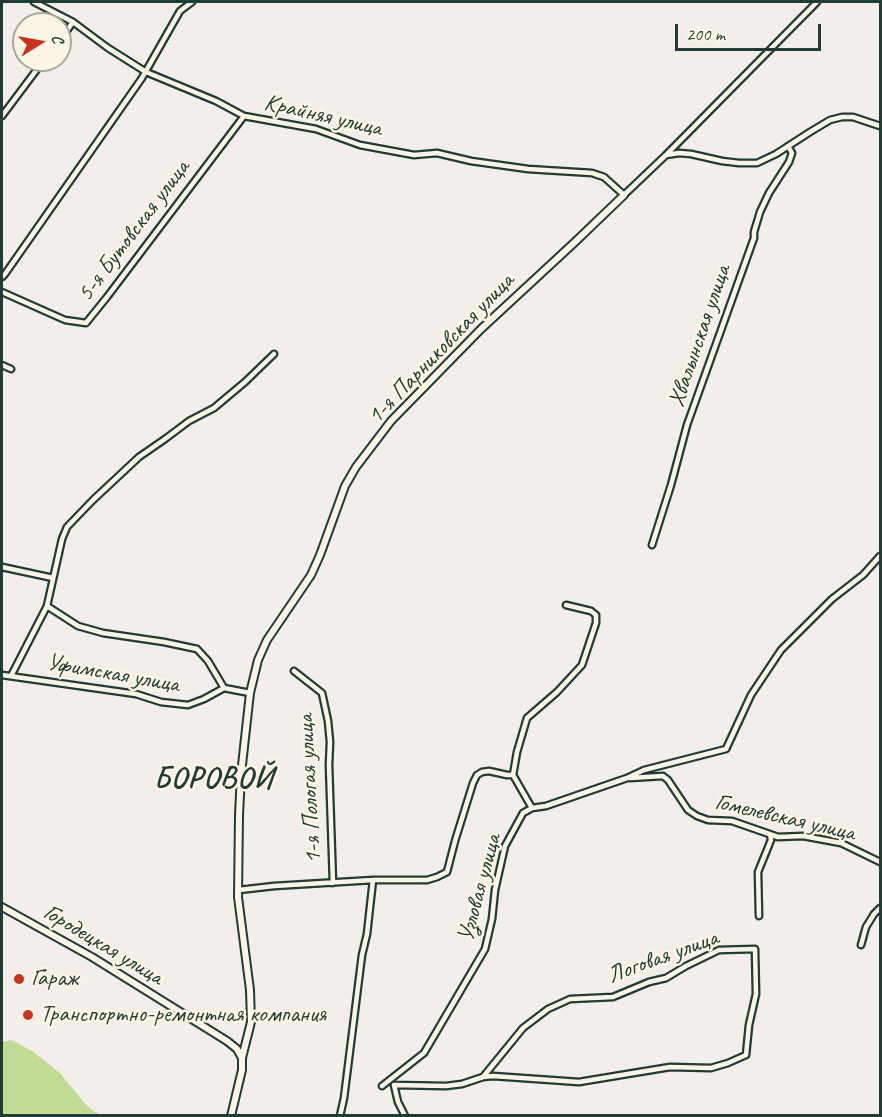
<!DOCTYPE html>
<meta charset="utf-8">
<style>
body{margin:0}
#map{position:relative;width:882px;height:1117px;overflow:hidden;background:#f3eee9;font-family:Caveat,sans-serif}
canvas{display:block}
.frame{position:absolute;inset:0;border:3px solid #1f3d34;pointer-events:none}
.north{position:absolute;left:12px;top:12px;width:60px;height:60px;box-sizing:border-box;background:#fcf5e5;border:2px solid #a4ab9e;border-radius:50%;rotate:79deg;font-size:16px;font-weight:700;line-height:24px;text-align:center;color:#1f3d34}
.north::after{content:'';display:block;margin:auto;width:21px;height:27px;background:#c8321e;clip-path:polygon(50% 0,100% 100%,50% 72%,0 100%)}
.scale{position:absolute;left:675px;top:24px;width:146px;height:27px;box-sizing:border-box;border:3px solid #1f3d34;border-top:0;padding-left:8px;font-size:18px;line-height:21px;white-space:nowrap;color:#1f3d34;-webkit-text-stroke:4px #fcf5e5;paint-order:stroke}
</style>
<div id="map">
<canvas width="882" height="1117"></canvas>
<div class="frame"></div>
<div class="north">С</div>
<div class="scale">200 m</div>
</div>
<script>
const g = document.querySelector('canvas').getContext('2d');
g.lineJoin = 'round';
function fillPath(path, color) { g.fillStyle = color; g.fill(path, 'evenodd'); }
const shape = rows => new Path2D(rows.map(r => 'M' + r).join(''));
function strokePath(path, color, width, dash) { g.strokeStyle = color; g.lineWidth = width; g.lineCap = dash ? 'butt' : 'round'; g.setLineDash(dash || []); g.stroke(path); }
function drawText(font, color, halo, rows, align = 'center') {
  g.font = font + ' Caveat,sans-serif'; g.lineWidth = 5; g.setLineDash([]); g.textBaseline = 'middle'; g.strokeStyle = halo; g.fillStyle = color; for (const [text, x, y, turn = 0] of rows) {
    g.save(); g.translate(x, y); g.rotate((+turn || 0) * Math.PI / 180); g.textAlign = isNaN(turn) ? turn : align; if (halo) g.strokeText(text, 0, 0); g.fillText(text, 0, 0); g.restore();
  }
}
fillPath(shape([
 [11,1040,32,1051,59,1072,87,1106,100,1115,2,1115,2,1042]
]), '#c2db92');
const street = shape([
 [34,2,73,22,108,48,146,72,216,101,244,116,316,129,360,145,414,155,437,153,471,161,528,169,592,173,604,177,624,195,666,155,817,2],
 [60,40,73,22],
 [2,116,44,60],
 [666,155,679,153,691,154,722,161,739,163,757,163,776,154,810,132,830,120,842,117,853,117,880,126],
 [2,277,5,274,142,78,180,11,192,2],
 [2,292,65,320,86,323,107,297,244,116],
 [2,365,11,369],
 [652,545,671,485,687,425,754,238,754,232,760,212,769,193,789,162,792,153,788,146],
 [2,567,53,578],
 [47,606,78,626,103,633,164,642,197,649,208,661,224,688],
 [294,671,322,693,328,721,330,742,329,765,333,883],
 [2,675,136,694,161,702,188,705,204,699,224,688,250,693],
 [11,676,47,606,62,539,67,527,93,500,139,457,165,439,189,421,214,408,245,382,274,354],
 [513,775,517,752,527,718,557,692,582,665,596,623,596,615,591,611,566,605],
 [513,775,532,808],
 [630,778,663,776,668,780,688,810,697,816,708,820,732,821,778,837,803,836,841,843,880,862],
 [239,890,274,886,373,880,427,880,437,877,447,872,455,841,473,783,477,775,482,772,489,771,507,775,513,775],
 [759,916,758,872,771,840,770,834],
 [861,945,866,927,874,914,880,908],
 [382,1086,424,1053,485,949,492,919,495,890,505,846,523,813,532,808,546,806,627,778,644,770,726,749,751,695,781,650,832,599,863,575,880,556],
 [340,1116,344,1098,362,955,367,934,373,880],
 [405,1116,398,1102,394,1085,446,1086,462,1084,483,1077,493,1076,579,1082,670,1067,711,1068,728,1063,746,1055,749,1025,756,994,755,949,719,950,686,966,666,978,649,982,613,997,570,999,548,1009,523,1028,483,1077]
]);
const secondary = shape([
 [2,907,92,957,227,1041,237,1049,242,1058],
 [231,1116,242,1070,242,1058,251,1022,250,990,238,897,239,815,241,774,250,693,258,660,267,640,311,575,320,555,345,486,356,467,391,421,481,329,575,242,624,195]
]);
strokePath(street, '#1f3d34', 9);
strokePath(secondary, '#1f3d34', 10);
strokePath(street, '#fcf5e5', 4.5);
strokePath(secondary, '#fcf5e5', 6);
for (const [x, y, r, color] of [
 [19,979,6,"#c8321e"],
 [28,1015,6,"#c8321e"]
]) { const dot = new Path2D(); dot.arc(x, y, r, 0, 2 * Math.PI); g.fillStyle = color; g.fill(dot); strokePath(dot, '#fcf5e5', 2); }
drawText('24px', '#1f3d34', '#fcf5e5', [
 ["Крайняя улица",323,116,13],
 ["5-я Бутовская улица",134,231,-53],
 ["Хвалынская улица",700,336,-71],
 ["1-я Парниковская улица",441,349,-46],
 ["Уфимская улица",113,674,10],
 ["1-я Пологая улица",310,789,-93],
 ["Гомелевская улица",785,818,13],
 ["Узловая улица",480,888,-75],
 ["Городецкая улица",103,945,31],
 ["Логовая улица",663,957,-20]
]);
drawText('24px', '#1f3d34', '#fcf5e5', [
 ["Гараж",31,979],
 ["Транспортно-ремонтная компания",40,1015]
], 'left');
g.letterSpacing = '1.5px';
drawText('bold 30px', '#1f3d34', '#fcf5e5', [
 ["БОРОВОЙ",214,779]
]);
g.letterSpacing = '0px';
</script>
